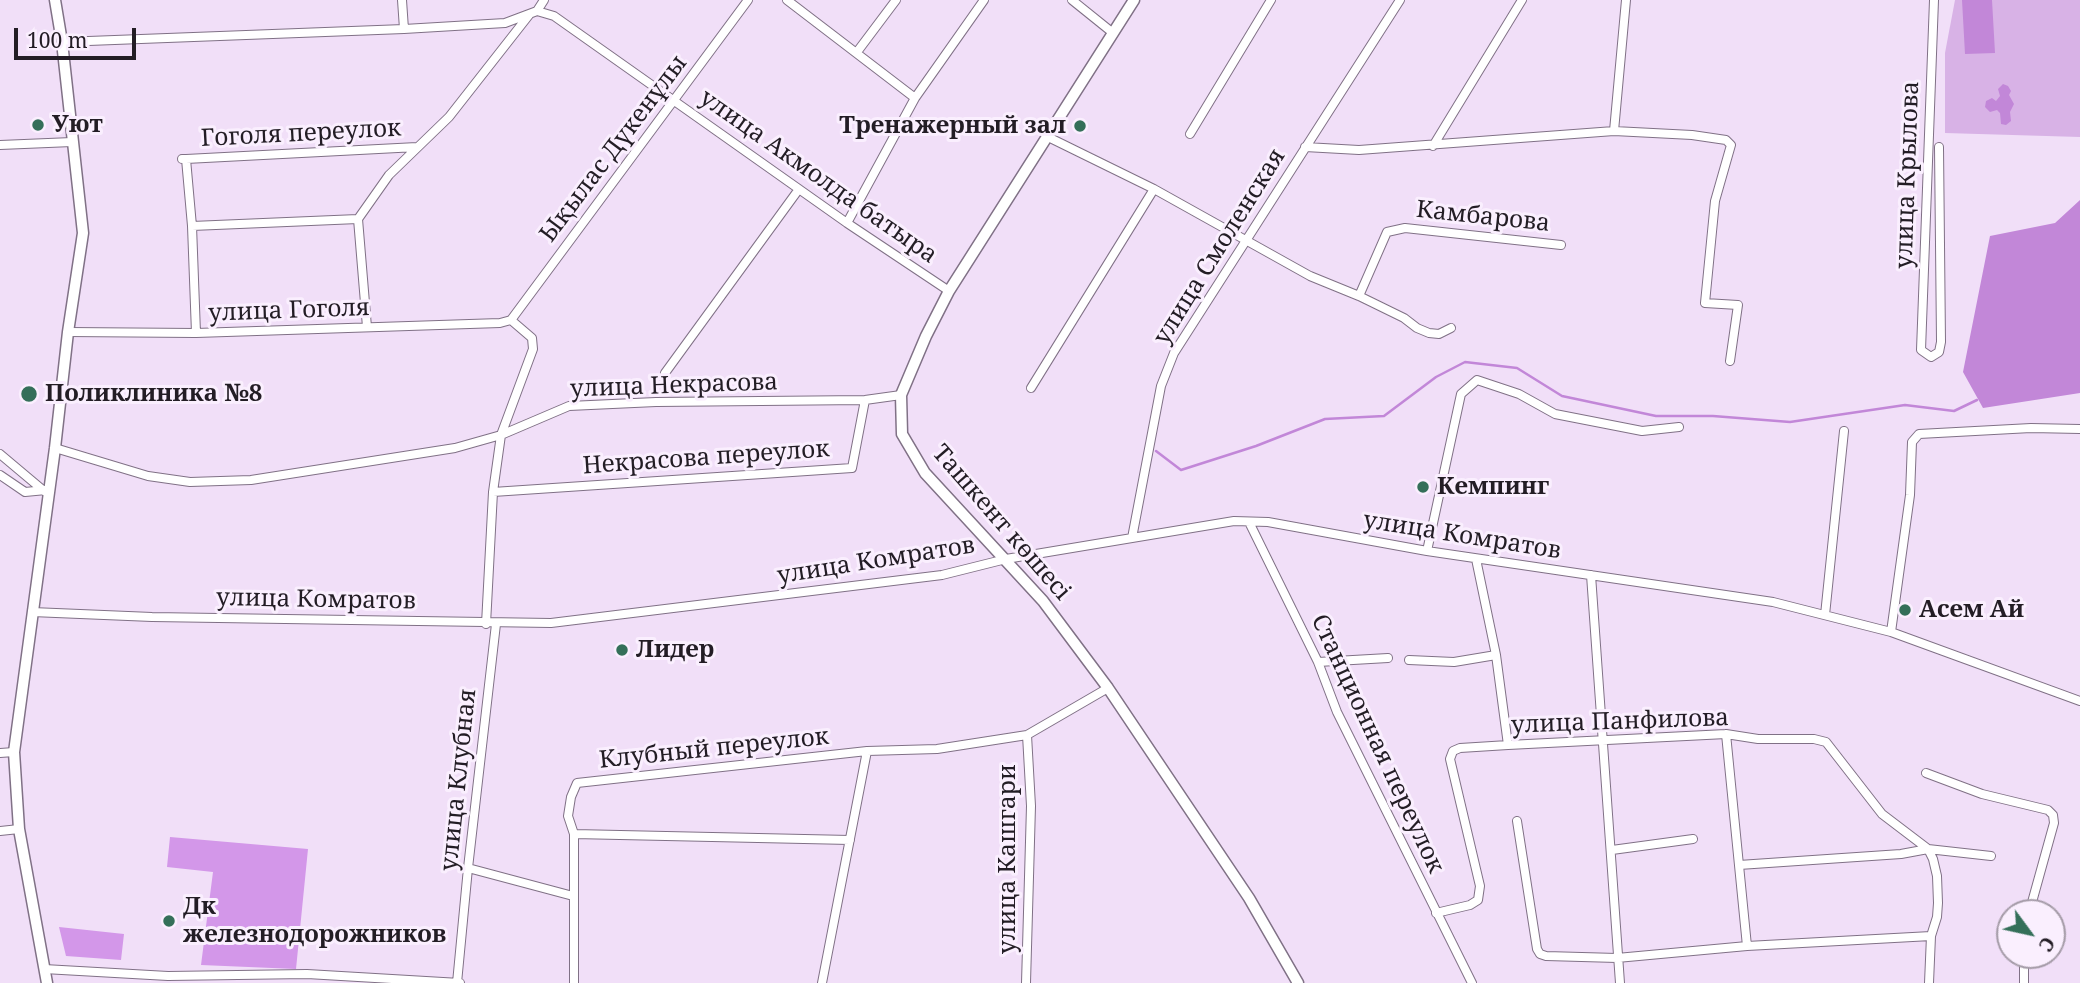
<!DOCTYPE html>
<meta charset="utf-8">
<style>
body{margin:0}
#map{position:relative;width:2080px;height:983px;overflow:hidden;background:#f1dff8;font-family:"Noto Serif",serif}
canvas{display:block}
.north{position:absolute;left:1996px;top:899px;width:70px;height:70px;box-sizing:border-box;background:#faeffe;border:2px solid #a49ba7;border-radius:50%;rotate:123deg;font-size:19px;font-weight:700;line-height:28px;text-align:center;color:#231d25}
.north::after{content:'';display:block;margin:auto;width:24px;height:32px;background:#346f59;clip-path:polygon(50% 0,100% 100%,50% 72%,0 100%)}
.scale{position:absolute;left:14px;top:28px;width:122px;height:32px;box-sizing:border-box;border:4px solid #231d25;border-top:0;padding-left:9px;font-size:21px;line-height:24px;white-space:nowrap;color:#231d25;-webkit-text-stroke:5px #faeffe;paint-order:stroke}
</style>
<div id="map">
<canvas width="2080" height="983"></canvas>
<div class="north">С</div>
<div class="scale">100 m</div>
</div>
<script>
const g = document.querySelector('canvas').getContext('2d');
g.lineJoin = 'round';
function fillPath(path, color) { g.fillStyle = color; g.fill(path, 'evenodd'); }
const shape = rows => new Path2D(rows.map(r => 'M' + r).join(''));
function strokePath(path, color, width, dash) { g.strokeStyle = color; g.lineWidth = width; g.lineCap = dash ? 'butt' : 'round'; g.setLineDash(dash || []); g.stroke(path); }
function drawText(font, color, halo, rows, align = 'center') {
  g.font = font + ' "Noto Serif",serif'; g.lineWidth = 6; g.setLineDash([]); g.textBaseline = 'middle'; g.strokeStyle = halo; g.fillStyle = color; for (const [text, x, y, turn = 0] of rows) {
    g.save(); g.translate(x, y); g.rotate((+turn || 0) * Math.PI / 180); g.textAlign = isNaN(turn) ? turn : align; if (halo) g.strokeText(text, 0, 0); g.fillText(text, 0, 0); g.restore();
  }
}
fillPath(shape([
 [1955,0,2080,0,2080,137,1945,133,1945,53]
]), '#d8b2e6');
fillPath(shape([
 [170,837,308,849,296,969,201,965,213,872,167,867],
 [59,927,124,934,121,960,66,956]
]), '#d397e9');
fillPath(shape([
 [1962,0,1992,0,1995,53,1965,54],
 [2003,84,2008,86,2011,91,2009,95,2014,104,2010,112,2011,121,2006,125,2001,124,2000,113,1997,110,1990,112,1985,107,1986,101,1992,98,1996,101,2000,96,1998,89],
 [2080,200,2080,393,1983,408,1963,372,1990,236,2055,223]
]), '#c287d8');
strokePath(shape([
 [1156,451,1181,470,1256,446,1325,419,1384,416,1436,377,1465,362,1517,368,1562,396,1656,416,1713,416,1790,422,1905,405,1954,411,1977,400]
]), '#c287d8', 2.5);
const minor = shape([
 [402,0,404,29],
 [787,0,915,98],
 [1072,0,1113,33],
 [1934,0,1921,350,1931,357,1939,352,1941,342,1939,147],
 [537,11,544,0],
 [62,42,404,29,505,23,537,11,554,16,847,223,949,291],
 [857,52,896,0],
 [1614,131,1626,0],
 [1190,134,1271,0],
 [1046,136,1154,189,1310,276,1359,296,1404,318,1417,328,1429,333,1439,334,1451,328],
 [0,145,72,142],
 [1433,146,1522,0],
 [1305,147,1359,150,1614,131,1692,135,1726,140,1731,145,1715,201,1705,303,1738,305,1730,361],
 [182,159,186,159,192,226,196,333],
 [186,159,417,147],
 [847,223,915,98,984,0],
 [192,226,358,219],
 [1359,296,1387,232,1405,228,1561,245],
 [511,320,748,0],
 [367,327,358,219,389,175,449,117,529,15],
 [68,332,196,333,500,323,511,320],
 [665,373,799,189],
 [1031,388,1154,189],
 [55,448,148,476,190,482,251,480,455,448,501,435,569,406,656,402,865,400,901,395],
 [0,454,44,491],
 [0,475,25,492,46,490],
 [493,492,852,468,865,400],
 [1249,522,1318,662,1337,712,1472,983],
 [1132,538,1161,386,1174,353,1400,0],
 [1427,551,1461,394,1477,380,1519,394,1555,414,1642,431,1679,427],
 [1476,559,1496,655,1508,745],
 [1591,575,1620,983],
 [32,612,152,617,551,623,942,575,1006,559,1234,521,1268,522,1427,551,1773,602,1891,632,2080,701],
 [1825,615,1844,431],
 [486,624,493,492,501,435,533,349,532,338,511,320],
 [1891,632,1910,495,1912,442,1919,434,2031,428,2080,429],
 [1409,660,1454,662,1496,655],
 [1318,662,1388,658],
 [1726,734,1747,946],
 [0,753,14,752],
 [1926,773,1982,794,2048,810,2053,815,2054,823,2029,913],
 [1517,821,1537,949,1540,954,1546,956,1617,958,1747,946,1931,936],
 [0,831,19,829],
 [574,834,850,840],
 [1612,850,1693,839],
 [1739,865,1901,854,1928,849,1991,856],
 [468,868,573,896],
 [1436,913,1470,905,1478,900,1480,886,1450,759,1453,751,1460,748,1508,745,1726,734,1758,739,1814,739,1826,742,1882,814,1928,849,1933,859,1937,876,1938,903,1937,917,1931,936,1929,983],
 [44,969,168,976,307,974,460,983],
 [457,983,468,868,496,624],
 [574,983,574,834,568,816,571,797,577,783,867,751,937,749,1027,735,1108,688],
 [822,983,867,751],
 [1026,983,1031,806,1027,735],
 [2024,983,2024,955]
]);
const major = shape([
 [1134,0,949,291,926,336,901,395,902,434,925,473,1043,601,1108,688,1249,898,1298,983],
 [47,983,19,829,14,752,55,448,68,332,83,233,62,42,55,0]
]);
strokePath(minor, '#807186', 10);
strokePath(major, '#807186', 13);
strokePath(minor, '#fff', 8);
strokePath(major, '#fff', 10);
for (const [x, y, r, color] of [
 [38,125,7,"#346f59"],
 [1080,126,7,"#346f59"],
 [29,394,9,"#346f59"],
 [1423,487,7,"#346f59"],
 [1905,610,7,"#346f59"],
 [622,650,7,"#346f59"],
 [169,921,7,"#346f59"]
]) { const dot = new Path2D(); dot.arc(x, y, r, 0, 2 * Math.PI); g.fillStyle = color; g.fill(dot); strokePath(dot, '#faeffe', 2.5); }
drawText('bold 24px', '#231d25', '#faeffe', [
 ["Уют",52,125],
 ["Тренажерный зал",1066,126,"right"],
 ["Поликлиника №8",45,394],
 ["Кемпинг",1437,487],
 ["Асем Ай",1919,610],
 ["Лидер",636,650],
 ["Дк",183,907],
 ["железнодорожников",183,935]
], 'left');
drawText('24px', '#231d25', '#faeffe', [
 ["Гоголя переулок",301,134,-3],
 ["Ықылас Дүкенұлы",614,149,-53],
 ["улица Крылова",1908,175,-88],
 ["улица Акмолда батыра",818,177,35],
 ["Камбарова",1483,217,6],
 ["улица Смоленская",1220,247,-58],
 ["улица Гоголя",289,311,-2],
 ["улица Некрасова",674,386,-2],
 ["Некрасова переулок",706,458,-4],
 ["Ташкент көшесі",1001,523,49],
 ["улица Комратов",1462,536,9],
 ["улица Комратов",876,561,-9],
 ["улица Комратов",316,600,1],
 ["улица Панфилова",1620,722,-2],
 ["Станционная переулок",1377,744,65],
 ["Клубный переулок",714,749,-6],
 ["улица Клубная",459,780,-84],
 ["улица Кашгари",1008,859,-90]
]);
</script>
